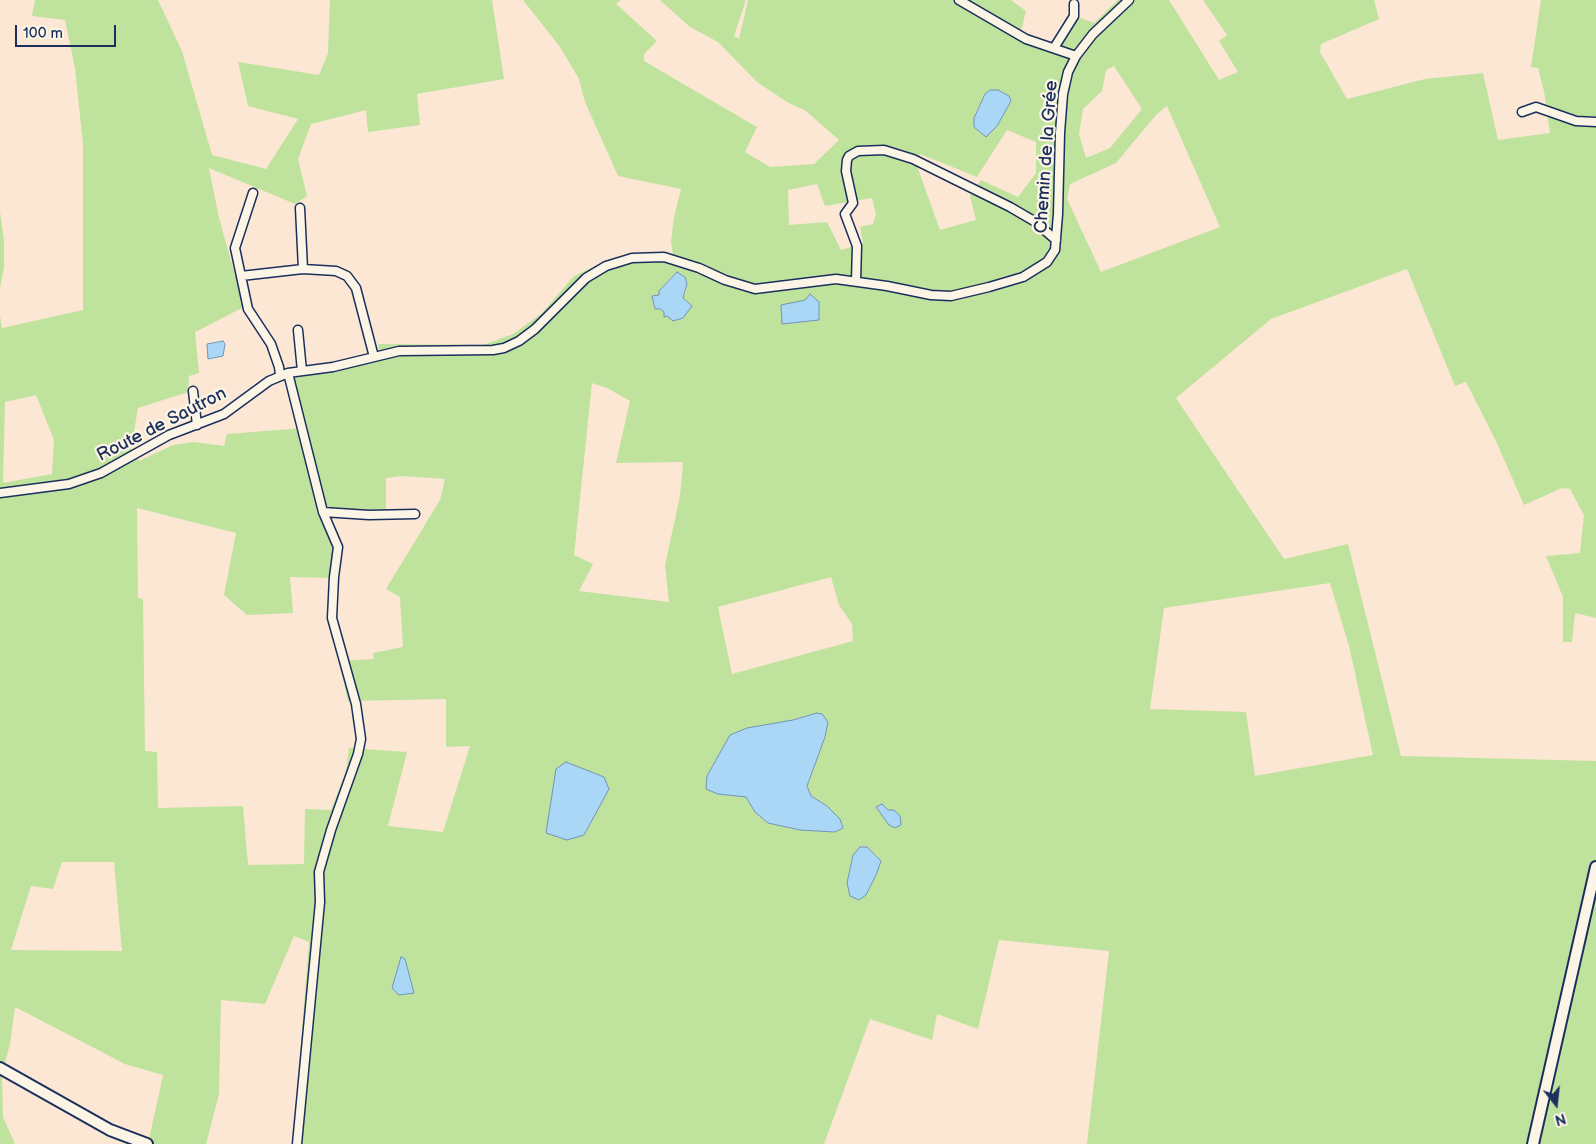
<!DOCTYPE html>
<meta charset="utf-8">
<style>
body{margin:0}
#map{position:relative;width:1596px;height:1144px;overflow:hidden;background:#fbe7d3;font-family:"Balsamiq Sans",sans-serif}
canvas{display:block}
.north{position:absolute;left:1531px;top:1079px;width:50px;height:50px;-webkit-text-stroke:4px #fcf5e5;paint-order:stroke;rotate:164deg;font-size:14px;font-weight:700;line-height:20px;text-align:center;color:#1b2f5e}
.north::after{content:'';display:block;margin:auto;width:18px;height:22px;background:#1b2f5e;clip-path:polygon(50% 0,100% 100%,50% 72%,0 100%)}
.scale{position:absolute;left:15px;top:25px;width:101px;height:22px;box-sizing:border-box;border:2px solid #1b2f5e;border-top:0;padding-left:6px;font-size:15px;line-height:18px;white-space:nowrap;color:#1b2f5e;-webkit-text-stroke:4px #fcf5e5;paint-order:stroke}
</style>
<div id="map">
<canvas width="1596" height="1144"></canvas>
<div class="north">N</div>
<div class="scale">100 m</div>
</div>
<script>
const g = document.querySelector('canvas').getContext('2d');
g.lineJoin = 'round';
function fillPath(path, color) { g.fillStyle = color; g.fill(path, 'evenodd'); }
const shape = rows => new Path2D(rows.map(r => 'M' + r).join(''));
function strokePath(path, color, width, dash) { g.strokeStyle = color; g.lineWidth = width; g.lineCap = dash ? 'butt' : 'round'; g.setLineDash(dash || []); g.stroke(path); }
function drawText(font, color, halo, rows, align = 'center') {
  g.font = font + ' "Balsamiq Sans",sans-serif'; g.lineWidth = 4.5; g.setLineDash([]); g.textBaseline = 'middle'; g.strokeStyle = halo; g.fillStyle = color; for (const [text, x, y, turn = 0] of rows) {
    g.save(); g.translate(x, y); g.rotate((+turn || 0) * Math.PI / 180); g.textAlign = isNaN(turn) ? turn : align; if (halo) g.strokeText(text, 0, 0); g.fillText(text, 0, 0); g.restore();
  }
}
fillPath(shape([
 [35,0,158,0,182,51,212,155,266,169,298,119,248,106,238,62,319,75,328,53,330,0,492,0,504,79,417,94,420,125,368,132,366,110,311,124,298,159,307,196,295,204,209,168,219,218,244,307,195,332,199,373,189,376,188,392,138,408,131,449,139,461,173,445,194,442,224,446,227,434,304,428,293,378,339,371,380,360,378,344,483,345,513,334,541,314,574,276,608,260,631,253,673,255,671,242,674,217,681,189,618,176,585,102,579,79,560,47,523,0,621,0,616,4,657,41,644,54,644,61,757,127,745,152,770,167,814,164,839,140,806,111,787,102,757,82,718,42,690,27,660,0,746,0,734,36,739,39,748,0,1011,0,1026,11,1021,31,1060,46,1078,17,1094,23,1118,0,1169,0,1219,80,1238,72,1219,41,1227,35,1203,0,1374,0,1379,19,1321,44,1320,52,1347,99,1425,79,1483,73,1498,140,1550,133,1544,91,1538,68,1531,67,1541,0,1596,0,1596,618,1575,613,1572,642,1563,642,1563,597,1546,556,1580,553,1584,515,1570,489,1562,488,1524,505,1495,439,1466,382,1455,386,1407,269,1271,319,1176,398,1284,559,1348,544,1401,756,1596,761,1596,1144,1087,1144,1109,951,999,940,978,1029,937,1014,932,1040,870,1019,824,1144,293,1144,309,942,294,936,265,1004,221,1000,219,1094,206,1144,148,1144,163,1075,125,1064,15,1007,10,1044,2,1074,3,1117,15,1144,0,1144,0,316,2,328,83,310,83,145,75,68,65,20,32,16],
 [1114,66,1142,109,1110,148,1086,158,1079,134,1083,109,1102,91,1106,70],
 [990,90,1001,91,1009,96,1011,101,997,126,986,136,975,128,975,114,985,94],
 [1167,106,1220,227,1101,272,1067,199,1070,184,1116,163,1156,115],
 [1007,130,1036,142,1036,173,1018,197,981,180,970,196,976,220,940,230,917,166,920,154,977,177],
 [817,184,825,206,872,198,876,214,873,224,860,227,863,243,841,250,827,222,789,225,788,190],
 [677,272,687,284,686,292,683,298,664,312,654,306,652,296,659,295,668,281],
 [592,383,607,388,630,401,616,463,683,462,680,496,665,565,669,602,579,591,593,564,574,555],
 [36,395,54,440,52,474,3,483,5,402],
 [402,476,445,479,440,500,386,589,400,597,403,647,373,653,374,659,339,661,348,701,446,699,446,747,470,746,443,832,388,826,407,752,349,748,346,771,331,810,305,809,304,864,248,865,243,806,158,808,157,752,145,751,143,599,138,598,137,508,236,533,224,595,247,615,293,613,290,577,329,578,334,551,316,509,327,506,337,510,386,512,386,478],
 [831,577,839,605,852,624,853,641,732,674,718,607],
 [1330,583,1349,646,1373,755,1255,776,1246,712,1150,709,1164,608],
 [817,713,825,737,807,786,811,796,827,806,839,818,835,832,800,830,768,823,755,812,746,797,793,720],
 [871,853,878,856,876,875,866,895,859,900,847,883,853,855],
 [62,862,114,862,122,951,11,950,31,886,53,889],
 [0,212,4,241,4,267,0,288]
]), '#bfe39d');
const water = shape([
 [998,90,1009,96,1011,101,997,126,986,137,974,127,974,118,985,94,990,90,998,90],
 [677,272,685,277,687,284,683,298,692,306,683,318,673,321,667,316,664,317,664,312,660,309,655,309,652,296,659,295,659,291,677,272],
 [810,294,819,302,819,320,782,324,781,305,805,300,810,294],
 [223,341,225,344,223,356,208,359,207,344,223,341],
 [817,713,822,714,828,722,825,737,807,786,811,796,827,806,840,819,843,828,835,832,800,830,768,823,755,812,746,797,718,794,706,789,707,776,730,735,747,728,793,720,817,713],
 [566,762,604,777,609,789,584,835,567,840,546,833,556,769,566,762],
 [882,804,888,810,894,810,900,816,901,825,895,828,889,825,876,807,882,804],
 [860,847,867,847,881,861,876,875,866,895,859,900,850,896,847,883,853,855,860,847],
 [401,957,405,959,414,993,399,995,392,988,401,957]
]);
fillPath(water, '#abd7f7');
strokePath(water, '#7194ba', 1);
const street = shape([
 [959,0,1026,39,1076,56],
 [1054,48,1074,16,1074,4],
 [1522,112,1536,107,1576,121,1596,122],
 [253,193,235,248,248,309,271,344,279,367,280,375],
 [300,208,303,269],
 [241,276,303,269,336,271,347,276,356,288,374,357],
 [856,281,857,246,845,214,853,203,846,171,847,160,849,156,858,151,884,150,913,159,1010,207,1034,221,1056,240],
 [298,330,302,371],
 [288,373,323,512,338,547,334,577,332,618,356,704,361,739,358,754,331,830,319,872,320,902,297,1144],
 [193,391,197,425],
 [0,493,69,484,101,473,169,435,224,414,269,381,288,373,333,367,399,351,493,350,504,348,519,341,535,329,586,278,606,266,632,258,664,257,699,268,725,280,755,289,836,279,887,286,931,295,951,296,989,287,1023,277,1047,262,1055,250,1058,214,1060,133,1063,94,1068,72,1076,56,1093,34,1129,0],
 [323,512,369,515,415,514]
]);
const secondary = shape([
 [0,1068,110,1130,147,1144],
 [1533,1144,1596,867]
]);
strokePath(street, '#1b2f5e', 11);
strokePath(secondary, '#1b2f5e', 14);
strokePath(street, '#fcf5e5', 8);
strokePath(secondary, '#fcf5e5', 10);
drawText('18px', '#1b2f5e', '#fcf5e5', [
 ["Chemin de la Grée",1047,157,-86],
 ["Route de Sautron",162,425,-27]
]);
</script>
